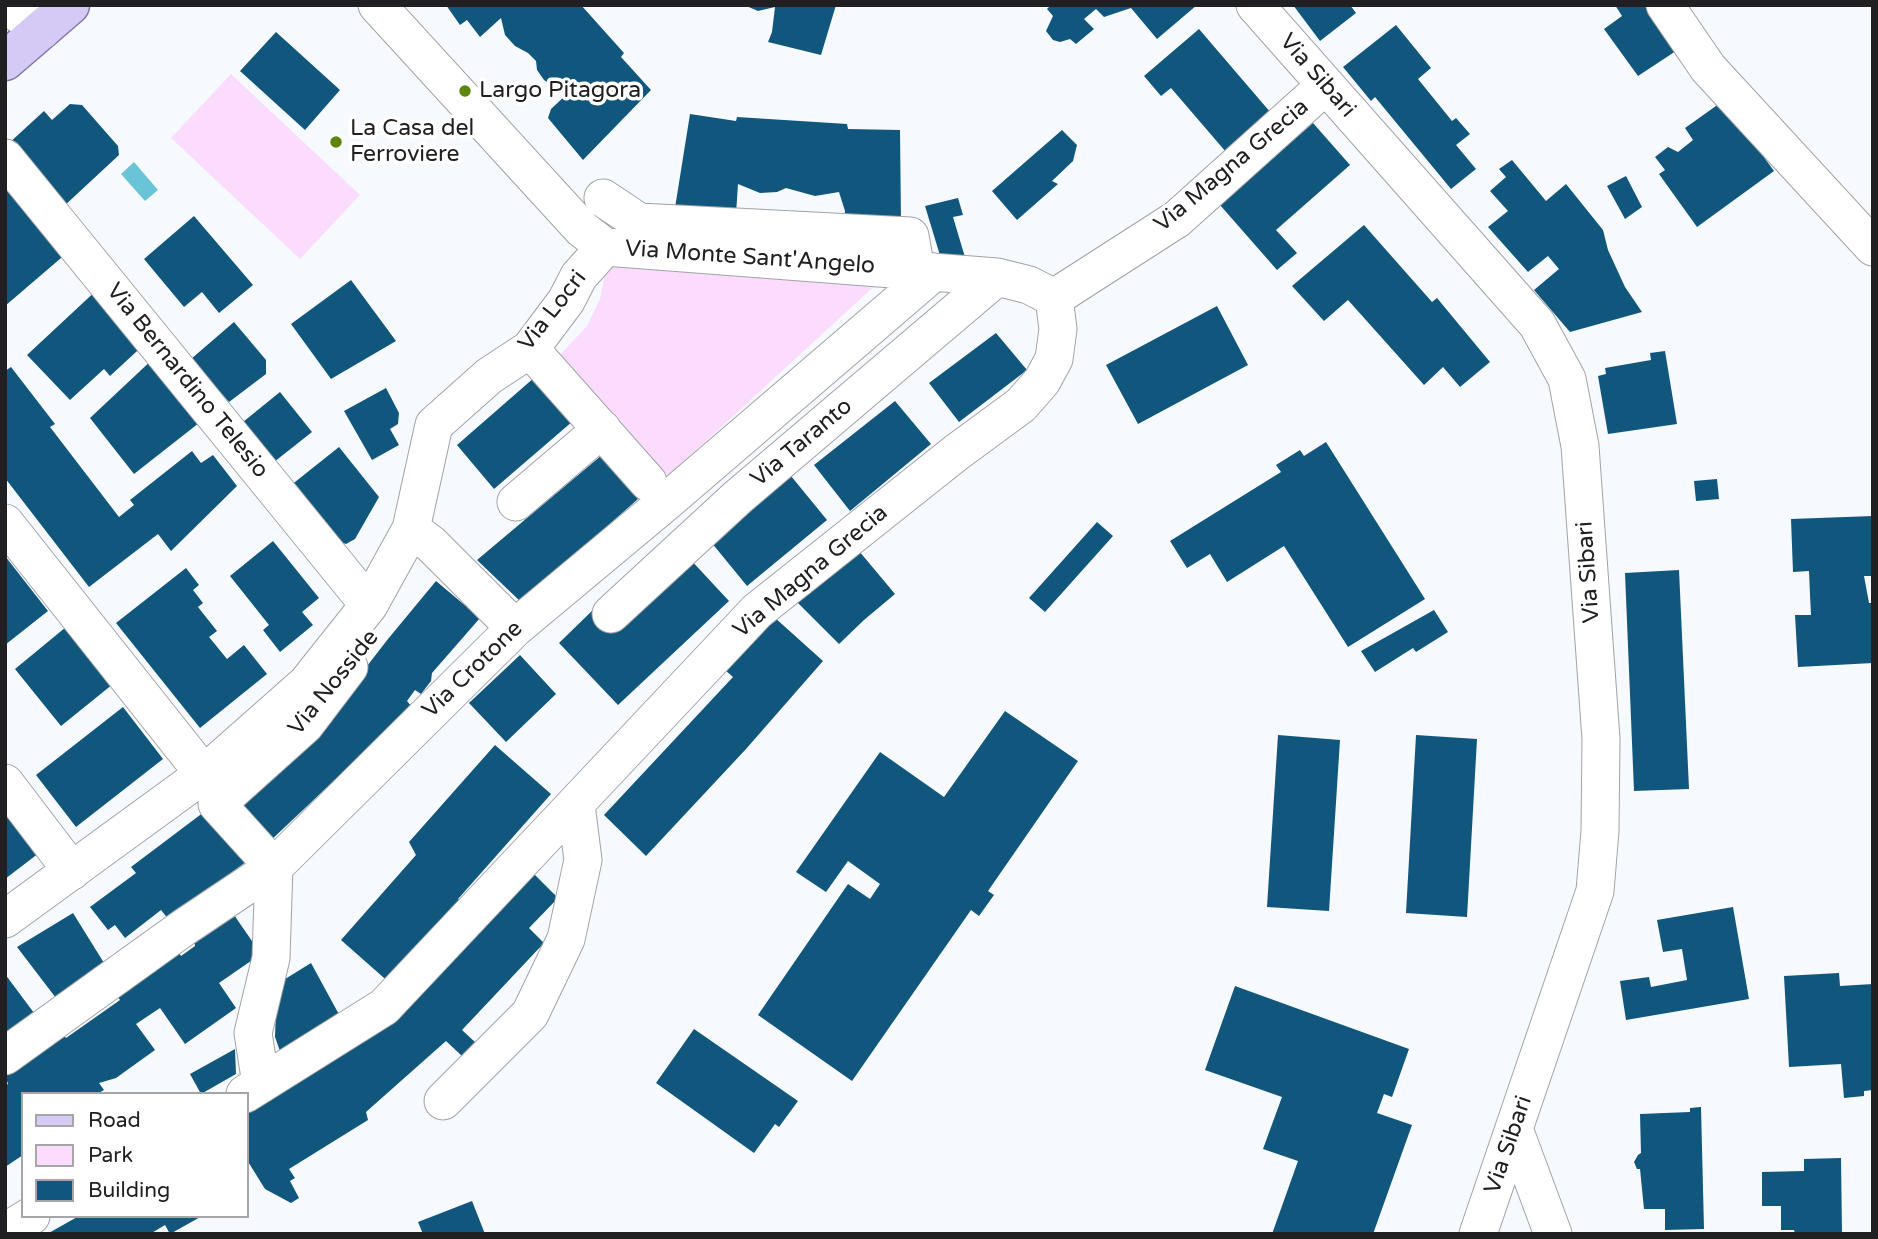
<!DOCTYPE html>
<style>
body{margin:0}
#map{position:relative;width:1878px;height:1239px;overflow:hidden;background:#f6f9fe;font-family:"Varela Round",sans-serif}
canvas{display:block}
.frame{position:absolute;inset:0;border:7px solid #202022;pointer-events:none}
.legend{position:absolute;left:21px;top:1092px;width:228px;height:126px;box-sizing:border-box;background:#fff;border:2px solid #a6a6a7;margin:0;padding:9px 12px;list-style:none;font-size:21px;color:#202022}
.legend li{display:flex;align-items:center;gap:14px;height:35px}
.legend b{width:35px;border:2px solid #a6a6a7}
</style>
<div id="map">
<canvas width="1878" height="1239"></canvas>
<div class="frame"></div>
<ul class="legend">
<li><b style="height:9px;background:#d5c9f6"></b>Road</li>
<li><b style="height:19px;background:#fcdcfe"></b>Park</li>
<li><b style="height:19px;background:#11567d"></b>Building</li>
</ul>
</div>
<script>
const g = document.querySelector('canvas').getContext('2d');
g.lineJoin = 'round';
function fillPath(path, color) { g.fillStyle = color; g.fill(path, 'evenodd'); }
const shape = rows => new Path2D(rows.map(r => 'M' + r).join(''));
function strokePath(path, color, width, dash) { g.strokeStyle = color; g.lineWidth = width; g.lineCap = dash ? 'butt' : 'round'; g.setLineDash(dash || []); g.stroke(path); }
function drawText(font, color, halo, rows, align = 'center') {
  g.font = font + ' "Varela Round",sans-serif'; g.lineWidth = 7; g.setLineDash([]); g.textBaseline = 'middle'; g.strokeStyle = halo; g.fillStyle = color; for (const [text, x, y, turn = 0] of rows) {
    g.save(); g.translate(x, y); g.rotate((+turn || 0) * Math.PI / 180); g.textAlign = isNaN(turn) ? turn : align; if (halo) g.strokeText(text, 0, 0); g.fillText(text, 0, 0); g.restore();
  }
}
fillPath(shape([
 [231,74,360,195,300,259,171,138],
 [607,264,882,279,668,476,557,358,587,326,600,299]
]), '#fcdcfe');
fillPath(shape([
 [134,162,158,190,145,201,121,174]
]), '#68c4d6');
fillPath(shape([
 [446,5,581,5,624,53,621,57,651,90,583,160,548,118,551,109,566,95,544,80,537,70,536,61,528,53,515,46,505,35,501,18,480,37,467,20,460,25],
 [744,5,836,5,821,55,768,42,772,32,775,7,758,11],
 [1051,5,1197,5,1157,39,1131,8,1104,17,1096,9,1084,19,1094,29,1076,44,1070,39,1060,42,1053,40,1046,31,1053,16,1047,9],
 [1293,5,1350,5,1356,13,1320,41],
 [1615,5,1652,5,1682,47,1638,76,1604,29,1622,16],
 [1396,25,1431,68,1418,79,1452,121,1456,118,1470,134,1456,145,1476,169,1451,189,1375,97,1371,101,1343,67],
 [1199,29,1271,113,1226,152,1171,88,1161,96,1144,76],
 [276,32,340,90,305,130,240,71],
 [1723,101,1774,171,1697,227,1659,174,1665,170,1655,157,1668,147,1678,152,1693,140,1685,128],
 [70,104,82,105,118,146,119,155,63,207,7,145,44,111,52,120],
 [690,114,736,121,737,117,847,124,848,129,900,130,901,223,844,223,845,211,839,192,815,196,786,188,777,192,760,193,738,184,736,214,675,208],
 [1313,123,1350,165,1276,230,1297,253,1277,270,1220,205],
 [1062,130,1077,145,1073,161,1052,181,1058,184,1017,220,992,191],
 [1512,160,1546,201,1566,184,1603,230,1608,250,1625,287,1642,312,1570,332,1534,290,1559,269,1548,256,1528,272,1488,227,1508,211,1490,191,1506,177,1499,169],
 [5,170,68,252,5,306],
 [1626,176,1642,207,1625,219,1607,186],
 [958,198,963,215,953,217,967,264,942,262,925,206],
 [194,216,253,285,219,313,202,292,184,307,144,259],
 [1364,225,1432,302,1437,298,1490,362,1460,387,1443,367,1424,385,1348,300,1324,321,1292,286],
 [351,280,396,341,331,379,291,324],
 [100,287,149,340,110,376,104,369,70,400,27,355],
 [1217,306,1248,365,1138,424,1106,365],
 [234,322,266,360,266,374,229,402,191,359],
 [996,333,1027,370,959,422,929,383],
 [1665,351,1677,424,1608,434,1598,376,1606,374,1605,368,1651,360,1650,353],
 [155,357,204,419,134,474,90,418],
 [11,367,55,424,50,427,119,517,134,505,130,500,192,451,201,463,213,455,237,486,171,551,158,534,89,587,5,478,5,371],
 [535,377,573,421,494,489,457,445],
 [386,388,399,413,398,424,390,429,399,445,372,460,344,411],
 [280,392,312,432,274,462,243,422],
 [895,401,931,444,850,511,814,465],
 [1326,442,1425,599,1348,647,1284,546,1227,582,1210,554,1187,568,1170,541,1281,472,1276,465,1300,450,1304,456],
 [339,447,379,497,355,539,346,544,337,541,290,486],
 [602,455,638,499,521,602,477,560],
 [791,476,827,520,747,586,711,542],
 [1717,479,1719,499,1696,501,1694,481],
 [1873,516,1873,576,1864,576,1869,603,1873,603,1873,663,1798,667,1795,615,1811,615,1810,595,1809,571,1793,572,1791,519],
 [1097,522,1113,536,1045,612,1029,598],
 [273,541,319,598,302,612,313,625,280,652,263,630,269,625,230,576],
 [859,551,895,594,864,620,839,644,797,602],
 [5,556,48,611,5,645],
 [689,558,729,601,618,705,559,643,596,607],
 [186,568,199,585,193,590,203,603,198,607,217,631,209,637,227,659,244,645,267,674,200,728,116,623],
 [1679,570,1689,789,1634,791,1625,573],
 [436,581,480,618,432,673,431,681,421,694,415,690,407,701,412,707,268,843,233,805,343,697,388,639],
 [1434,610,1448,632,1416,652,1413,648,1375,672,1361,651],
 [774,617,823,661,746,749,646,856,604,815,733,677,725,670],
 [66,627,113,684,61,726,15,669],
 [520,655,556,694,506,742,469,703],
 [123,707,163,759,76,827,36,775],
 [1005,711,1078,761,988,891,994,895,979,916,971,910,852,1081,758,1015,848,884,870,899,880,884,848,861,826,892,796,872,880,752,944,797],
 [1278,735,1340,740,1329,911,1267,907],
 [1416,735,1477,739,1467,917,1406,913],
 [495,745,551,794,458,899,464,904,392,985,341,940,416,855,409,842],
 [208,809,247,861,169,920,161,910,125,938,115,925,108,930,90,907,136,873,131,867],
 [5,810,39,853,5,879],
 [533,873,558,898,529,928,544,943,462,1030,476,1043,463,1057,446,1041,366,1112,368,1120,289,1169,295,1178,290,1181,299,1198,291,1203,265,1189,247,1160,247,1112,250,1107,376,1034],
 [1733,907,1749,999,1626,1020,1620,981,1649,977,1651,987,1687,980,1682,949,1663,952,1657,920],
 [73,913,109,971,59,1002,17,947],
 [234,915,261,954,219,983,236,1008,185,1044,160,1008,136,1024,155,1050,116,1078,99,1083,104,1090,97,1094,23,1094,23,1155,5,1167,5,1086,8,1084,5,1075,63,1034,66,1038,120,1000,115,993,177,949,181,956,195,946,194,939],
 [311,963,342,1020,281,1054,275,1037,277,984],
 [1839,973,1840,986,1873,984,1873,1090,1864,1091,1864,1096,1844,1098,1841,1064,1789,1067,1784,976],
 [5,974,37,1017,5,1040],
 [1235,986,1409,1049,1392,1097,1384,1094,1377,1113,1412,1125,1373,1234,1272,1234,1298,1161,1263,1149,1282,1097,1205,1070],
 [694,1029,798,1101,779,1127,775,1124,754,1153,656,1083],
 [235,1049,236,1074,201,1094,190,1074],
 [1701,1107,1704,1229,1665,1230,1665,1209,1644,1209,1640,1169,1637,1169,1634,1162,1638,1155,1641,1153,1640,1114,1690,1112,1690,1108],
 [1841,1158,1842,1234,1795,1234,1794,1230,1781,1230,1781,1206,1762,1206,1762,1172,1804,1171,1804,1159],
 [472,1201,485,1234,423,1234,418,1222],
 [79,1216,202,1216,170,1234,165,1225,150,1234,47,1234]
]), '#11567d');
const minor = shape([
 [7,5,41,31],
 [377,5,582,229,605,247,997,277,1029,285,1054,298],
 [1255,5,1537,324,1567,379,1580,446,1601,739,1600,831,1595,891,1478,1234],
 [1665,5,1708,68,1873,247],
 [5,158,369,605],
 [603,198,639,222,910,236,916,270],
 [530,349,648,482],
 [516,502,602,429],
 [5,523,204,774],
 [411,529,431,544,515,628],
 [611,614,738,497,997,277],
 [5,783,72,871],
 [5,919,204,774,307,683,369,605,411,529,434,425,489,376,530,349,566,301,579,276,605,247],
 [5,1056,183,928,274,867,515,628,666,502,934,272],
 [261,1084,253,1033,271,958,274,867,217,804,305,725,349,667],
 [245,1094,384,1007,757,611,957,452,1021,405,1042,381,1054,359,1058,329,1054,298,1177,219,1325,86],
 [443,1101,530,1014,566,939,583,860,576,805],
 [1514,1129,1553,1234],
 [5,1232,31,1216]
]);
const major = shape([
 [5,61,70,5]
]);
strokePath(minor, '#a1a3a7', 39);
strokePath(major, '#8376a8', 41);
strokePath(minor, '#fff', 37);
strokePath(major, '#d5c9f6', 38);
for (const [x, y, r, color] of [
 [465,91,7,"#5e850b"],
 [336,142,7,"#5e850b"]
]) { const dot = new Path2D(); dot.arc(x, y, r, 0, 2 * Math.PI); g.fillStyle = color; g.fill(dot); strokePath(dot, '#fff', 2.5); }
drawText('23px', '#202022', '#fff', [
 ["Via Sibari",1317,76,49],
 ["Via Magna Grecia",1232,166,-40],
 ["Via Monte Sant'Angelo",750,258,4],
 ["Via Locri",553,311,-52],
 ["Via Bernardino Telesio",187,381,51],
 ["Via Taranto",802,443,-40],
 ["Via Magna Grecia",811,572,-40],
 ["Via Sibari",1589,572,-94],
 ["Via Crotone",473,670,-44],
 ["Via Nosside",334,683,-51],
 ["Via Sibari",1509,1145,-71]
]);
drawText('23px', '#202022', '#fff', [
 ["Largo Pitagora",479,91],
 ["La Casa del",350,129],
 ["Ferroviere",350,155]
], 'left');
</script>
